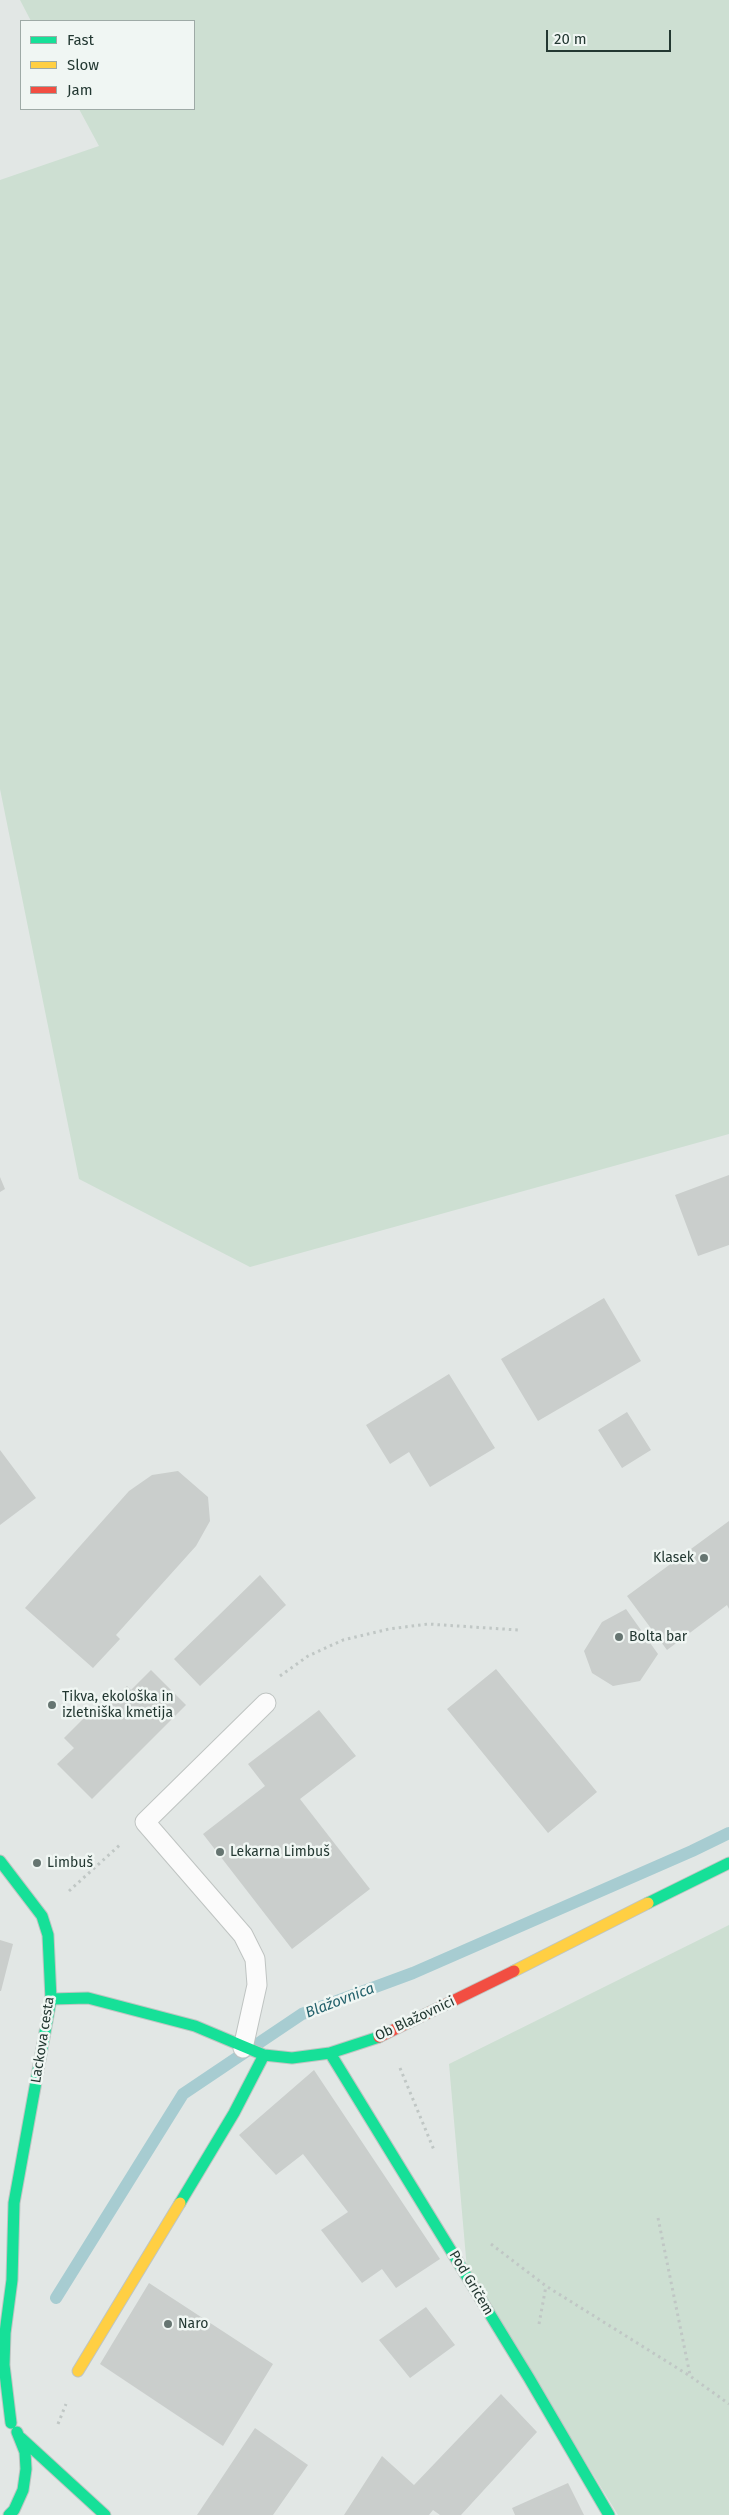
<!DOCTYPE html>
<meta charset="utf-8">
<style>
body{margin:0}
#map{position:relative;width:729px;height:2515px;overflow:hidden;background:#e2e7e5;font-family:"Fira Sans",sans-serif}
canvas{display:block}
.legend{position:absolute;left:20px;top:20px;width:175px;height:90px;box-sizing:border-box;background:#f0f6f3;border:1px solid #9eaaa6;margin:0;padding:6px 9px;list-style:none;font-size:15px;color:#233832}
.legend li{display:flex;align-items:center;gap:10px;height:25px}
.legend b{width:25px;border:1px solid #9eaaa6}
.scale{position:absolute;left:546px;top:30px;width:125px;height:22px;box-sizing:border-box;border:2px solid #233832;border-top:0;padding-left:6px;font-size:15px;line-height:18px;white-space:nowrap;color:#233832;-webkit-text-stroke:4px #f0f6f3;paint-order:stroke}
</style>
<div id="map">
<canvas width="729" height="2515"></canvas>
<ul class="legend">
<li><b style="height:6px;background:#16e098"></b>Fast</li>
<li><b style="height:6px;background:#ffcf43"></b>Slow</li>
<li><b style="height:6px;background:#f24e42"></b>Jam</li>
</ul>
<div class="scale">20 m</div>
</div>
<script>
const g = document.querySelector('canvas').getContext('2d');
g.lineJoin = 'round';
function fillPath(path, color) { g.fillStyle = color; g.fill(path, 'evenodd'); }
const shape = rows => new Path2D(rows.map(r => 'M' + r).join(''));
function strokePath(path, color, width, dash) { g.strokeStyle = color; g.lineWidth = width; g.lineCap = dash ? 'butt' : 'round'; g.setLineDash(dash || []); g.stroke(path); }
function drawText(font, color, halo, rows, align = 'center') {
  g.font = font + ' "Fira Sans",sans-serif'; g.lineWidth = 5; g.setLineDash([]); g.textBaseline = 'middle'; g.strokeStyle = halo; g.fillStyle = color; for (const [text, x, y, turn = 0] of rows) {
    g.save(); g.translate(x, y); g.rotate((+turn || 0) * Math.PI / 180); g.textAlign = isNaN(turn) ? turn : align; if (halo) g.strokeText(text, 0, 0); g.fillText(text, 0, 0); g.restore();
  }
}
fillPath(shape([
 [20,0,729,0,729,1134,250,1267,79,1179,0,789,0,180,99,146,79,109,194,109,194,21,31,21],
 [729,1925,729,2515,618,2515,467,2269,449,2064]
]), '#cddfd2');
strokePath(shape([
 [56,2298,183,2094,302,2014,413,1973,692,1851,729,1833]
]), '#a7ccd1', 12);
fillPath(shape([
 [729,1175,729,1245,698,1256,675,1195],
 [0,1177,5,1189,0,1192],
 [604,1298,641,1361,538,1421,501,1359],
 [449,1374,495,1448,430,1487,409,1452,390,1464,366,1425],
 [627,1412,651,1450,622,1468,598,1430],
 [0,1450,36,1498,0,1525],
 [178,1471,208,1497,210,1521,196,1546,116,1635,120,1639,93,1668,25,1608,129,1491,152,1475],
 [729,1521,729,1609,727,1605,667,1650,627,1596],
 [260,1575,286,1605,200,1686,174,1659],
 [626,1609,658,1654,640,1681,613,1686,592,1673,584,1651,602,1622],
 [496,1669,597,1792,548,1833,447,1709],
 [151,1670,186,1705,92,1799,57,1764,74,1748,64,1738,98,1704,104,1709,127,1686,131,1690],
 [319,1710,356,1756,300,1799,370,1889,292,1949,203,1834,265,1786,248,1764],
 [0,1940,13,1944,1,1991,0,1991],
 [314,2070,440,2259,396,2288,382,2269,362,2283,321,2230,348,2212,303,2154,276,2175,239,2135],
 [149,2283,273,2364,223,2446,100,2364],
 [426,2307,455,2345,410,2378,379,2340],
 [501,2394,537,2432,461,2515,440,2515,433,2510,429,2515,344,2515,382,2456,414,2485],
 [255,2428,308,2465,273,2515,197,2515],
 [568,2483,584,2515,515,2515,512,2508]
]), '#cacecc');
const lane = shape([
 [243,2048,257,1985,255,1959,243,1935,145,1822,266,1703]
]);
const fast = shape([
 [0,1861,42,1916,48,1935,51,1999,14,2203,12,2280,5,2333,4,2365,11,2423],
 [648,1903,729,1863],
 [51,1999,88,1998,195,2026,264,2055,292,2058,330,2053,379,2037],
 [330,2053,529,2378,609,2515],
 [180,2203,234,2113,264,2055],
 [21,2438,105,2515],
 [9,2515,14,2510,23,2490,26,2469,25,2452,17,2432]
]);
const slow = shape([
 [514,1971,648,1903],
 [78,2371,180,2203]
]);
const jam = shape([
 [379,2037,514,1971]
]);
strokePath(lane, '#bfc4c2', 21);
strokePath(fast, '#bfc5c2', 13);
strokePath(slow, '#bfc5c2', 13);
strokePath(jam, '#bfc5c2', 13);
strokePath(shape([
 [280,1676,308,1656,343,1640,389,1629,428,1624,518,1630],
 [69,1891,122,1843],
 [400,2068,434,2150],
 [658,2218,690,2375],
 [491,2244,546,2286,690,2376,729,2404],
 [539,2324,546,2286],
 [58,2424,66,2404]
]), '#c0c7c5', 3, [2.5, 4]);
strokePath(lane, '#fbfbfb', 19);
strokePath(fast, '#16e098', 11);
strokePath(slow, '#ffcf43', 11);
strokePath(jam, '#f24e42', 11);
for (const [x, y, r, color] of [
 [704,1558,5,"#667571"],
 [619,1637,5,"#667571"],
 [52,1705,5,"#667571"],
 [220,1852,5,"#667571"],
 [37,1863,5,"#667571"],
 [168,2324,5,"#667571"]
]) { const dot = new Path2D(); dot.arc(x, y, r, 0, 2 * Math.PI); g.fillStyle = color; g.fill(dot); strokePath(dot, '#f0f6f3', 2); }
drawText('14px', '#233832', '#f0f6f3', [
 ["Klasek",694,1558,"right"],
 ["Bolta bar",629,1637],
 ["Tikva, ekološka in",62,1697],
 ["izletniška kmetija",62,1713],
 ["Lekarna Limbuš",230,1852],
 ["Limbuš",47,1863],
 ["Naro",178,2324]
], 'left');
drawText('14px', '#233832', '#f0f6f3', [
 ["Ob Blažovnici",415,2019,-25],
 ["Lackova cesta",43,2040,-81],
 ["Pod Gričem",471,2283,59]
]);
drawText('italic 15px', '#24626c', '#f0f6f3', [
 ["Blažovnica",340,2001,-21]
]);
</script>
